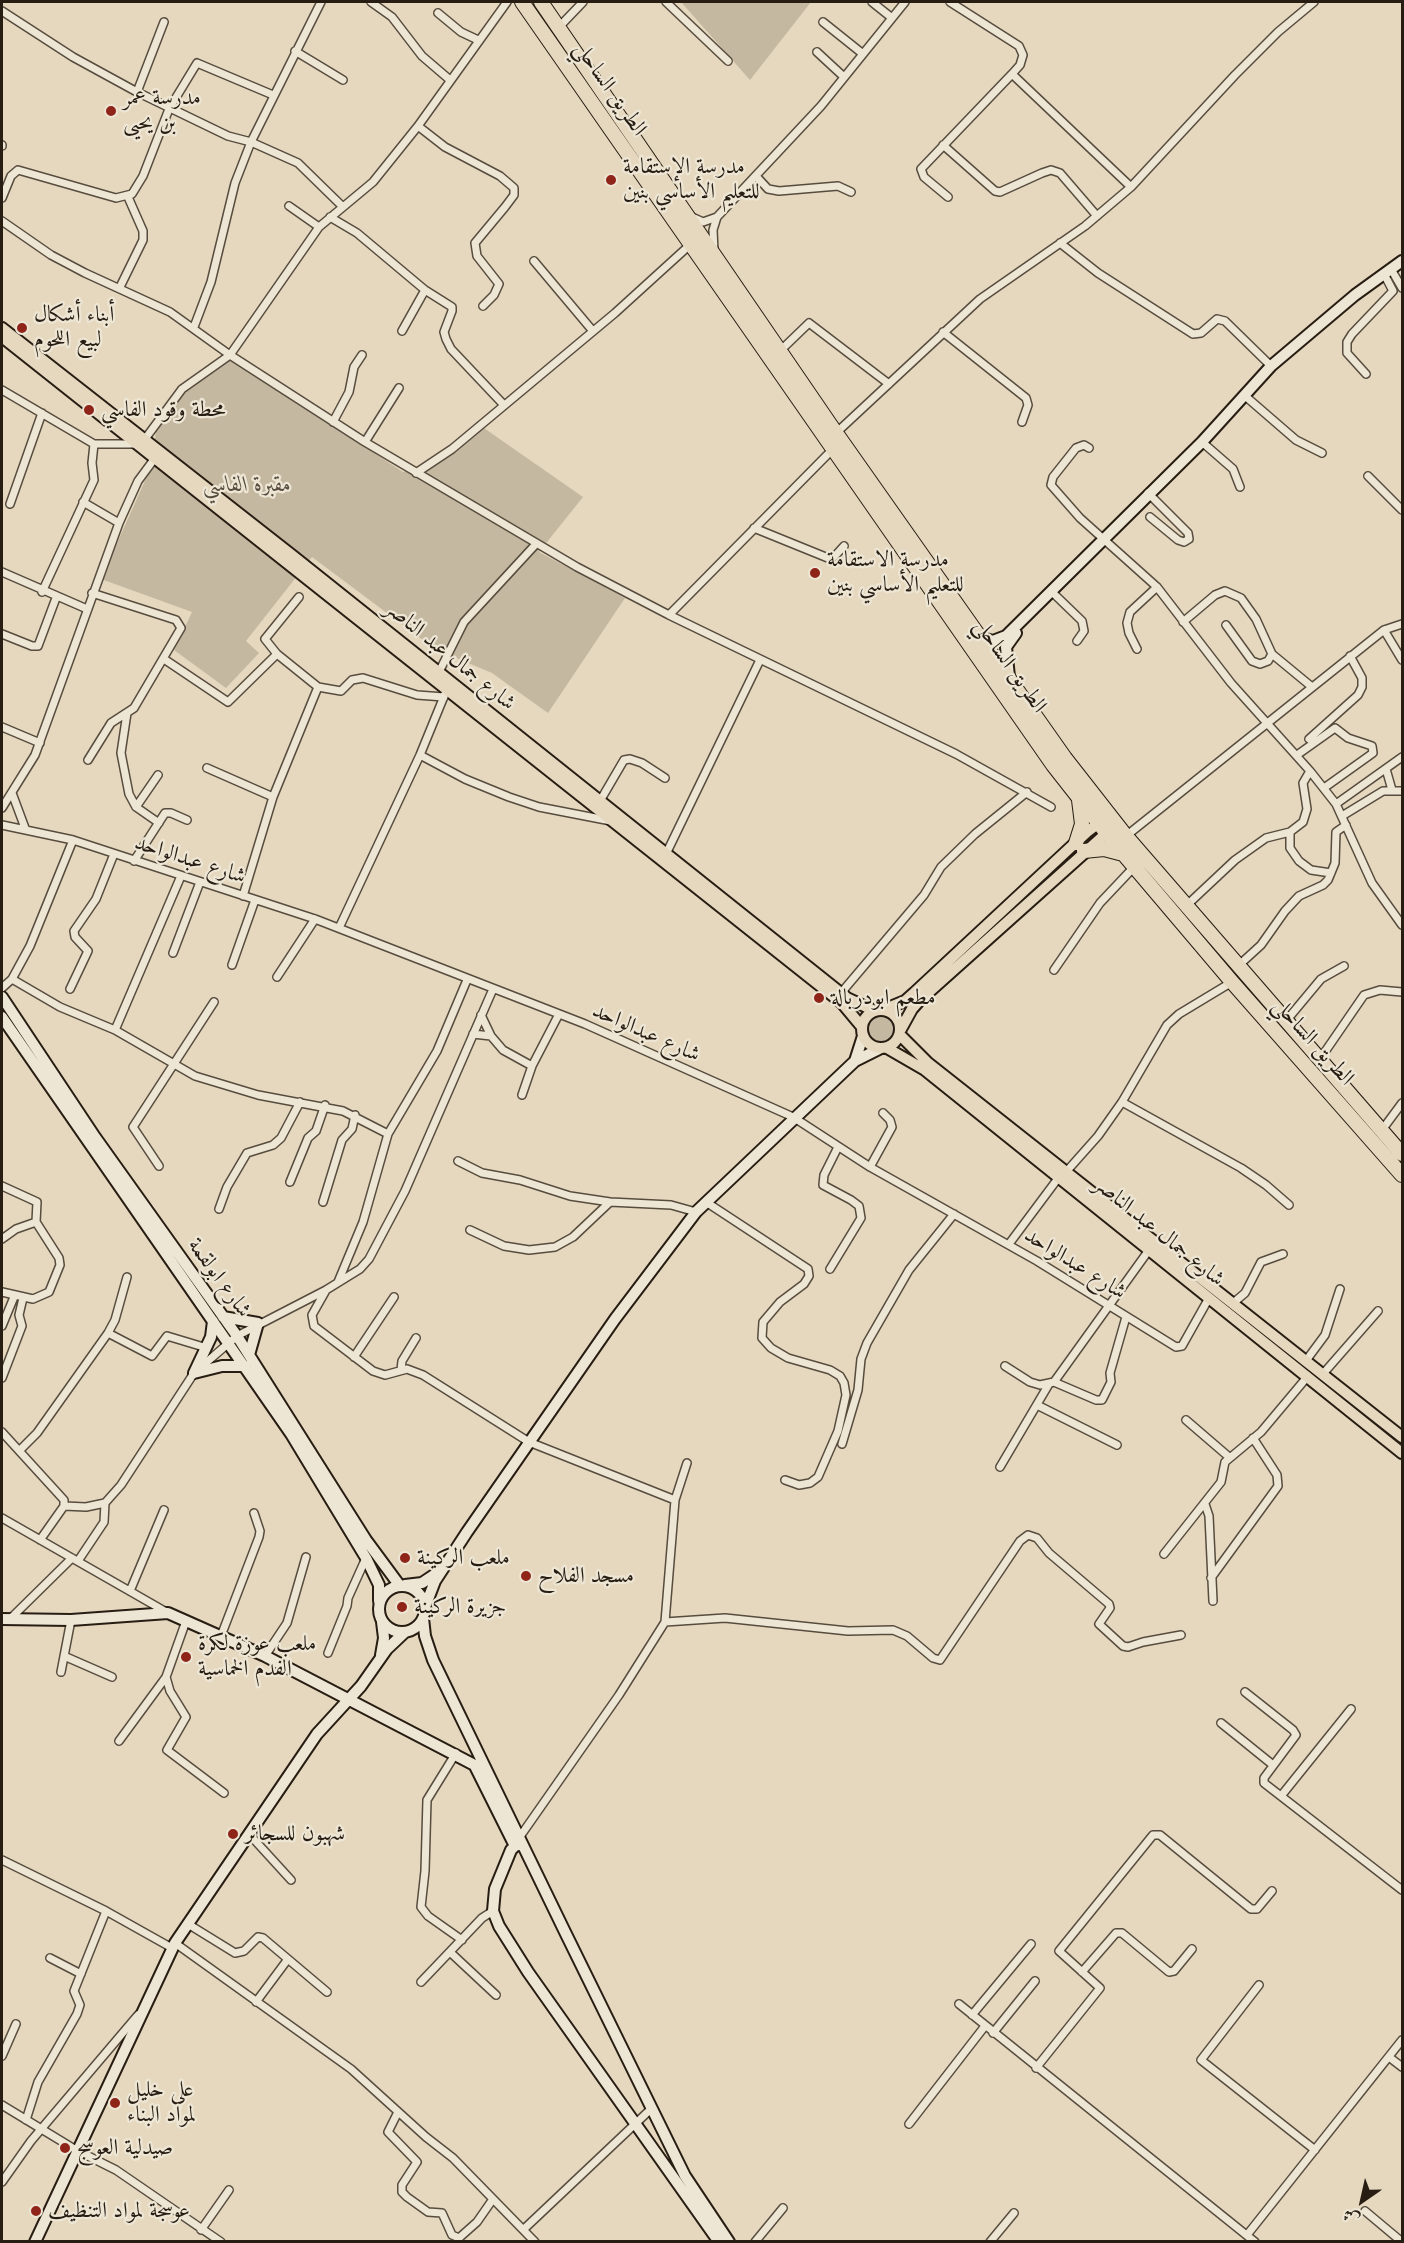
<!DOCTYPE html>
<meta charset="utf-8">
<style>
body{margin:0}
#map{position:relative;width:1404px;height:2243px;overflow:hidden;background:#e5d8be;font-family:"Old Standard TT",Amiri,serif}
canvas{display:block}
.frame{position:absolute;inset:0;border:3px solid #281d13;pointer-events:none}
.north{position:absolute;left:1332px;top:2171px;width:60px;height:60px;-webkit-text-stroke:4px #eee6d5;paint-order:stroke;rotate:214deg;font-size:16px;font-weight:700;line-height:24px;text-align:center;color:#281d13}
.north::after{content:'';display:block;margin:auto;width:21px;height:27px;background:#281d13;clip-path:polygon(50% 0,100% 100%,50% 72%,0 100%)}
</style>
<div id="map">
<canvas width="1404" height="2243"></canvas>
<div class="frame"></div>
<div class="north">ش</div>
</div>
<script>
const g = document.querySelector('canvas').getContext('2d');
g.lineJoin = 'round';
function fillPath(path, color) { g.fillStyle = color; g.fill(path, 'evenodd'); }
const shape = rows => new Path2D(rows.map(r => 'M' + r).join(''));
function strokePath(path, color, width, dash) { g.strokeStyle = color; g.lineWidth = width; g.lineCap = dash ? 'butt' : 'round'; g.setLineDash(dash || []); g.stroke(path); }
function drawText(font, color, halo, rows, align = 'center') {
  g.font = font + ' "Old Standard TT",Amiri,serif'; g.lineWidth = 4.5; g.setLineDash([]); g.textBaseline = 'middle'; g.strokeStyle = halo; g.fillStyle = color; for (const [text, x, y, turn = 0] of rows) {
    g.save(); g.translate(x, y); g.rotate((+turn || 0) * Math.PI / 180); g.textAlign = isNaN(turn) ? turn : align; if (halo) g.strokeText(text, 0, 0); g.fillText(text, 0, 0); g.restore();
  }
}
fillPath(shape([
 [681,2,811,2,750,80],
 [227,356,403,472,454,452,481,426,583,497,539,552,625,598,548,713,492,673,435,649,312,557,246,641,259,653,226,688,174,650,192,612,101,579,152,465,156,430,180,388],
 '864 1029a17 17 0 1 1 34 0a17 17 0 1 1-34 0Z'
]), '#c5b8a1');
const street = shape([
 [371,2,392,17,422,56,450,80],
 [666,2,728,61],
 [872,2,892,18],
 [2,11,73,57,137,92,228,136,251,142,298,163,343,207],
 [438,13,461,32,478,40],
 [823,22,863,54],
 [560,26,583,2],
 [295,51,343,80],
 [817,52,844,77],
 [1012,74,1131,187],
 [137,92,164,22],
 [418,126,445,147,500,176,514,188,514,195,505,207,475,243,477,256,499,284,494,295,483,306],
 [2,145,2,146],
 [943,145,995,191,1000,192,1042,173,1051,170,1060,173,1097,216],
 [756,176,768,189,779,191,838,186,851,192],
 [948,197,924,177,921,169,1012,74,1020,65,1023,55,1019,46,950,2],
 [2,198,11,176,18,170,116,198,132,194,143,176,169,109,197,63,273,95],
 [289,206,319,227,373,182,418,126,507,2],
 [330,217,357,233,425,290,452,307,452,311,444,332,446,339,451,349,503,404],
 [692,217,703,222,717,217],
 [2,221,51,255,85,273,170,312,230,355,365,442,577,567,669,615,956,754,1051,807],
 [1060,243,1098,273,1193,334,1201,333,1217,319,1225,321,1271,366],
 [714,251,713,230,717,217,821,106,905,2],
 [534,261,592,330],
 [1391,269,1402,288],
 [120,287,143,240,143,231,128,197],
 [194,327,211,282,235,183,251,142,321,2],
 [402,331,425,290],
 [943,332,1026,398,1028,405,1022,422],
 [780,351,809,323,889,384],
 [1366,374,1347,353,1347,342,1352,334,1393,291,1384,274],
 [2,390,94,444],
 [1244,395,1296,440,1322,453],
 [333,422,349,392,354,367,362,355],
 [836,433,980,299,1085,226,1131,187,1235,75,1278,32,1314,2],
 [365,442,399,388],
 [1202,442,1233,469,1240,487],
 [1089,448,1084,445,1076,448,1053,477,1051,485,1080,518,1157,587,1231,683,1310,771,1336,804,1372,883,1402,925],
 [416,473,452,449,615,313,692,243],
 [1368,476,1402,510],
 [1148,493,1188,533,1189,539,1184,542,1178,540,1150,517],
 [83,502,119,523],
 [10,504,42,413],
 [754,528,828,558,834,557,844,546],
 [2,572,87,609],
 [42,592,94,480,92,463,94,444,138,444,145,439,182,389,230,355,319,227],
 [1052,592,1082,621,1084,631,1077,641],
 [299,597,265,639,277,654,318,687,341,691,352,680,363,678,417,695,444,697],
 [669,615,833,449],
 [1183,622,1215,595,1225,591,1241,598,1256,619,1272,654,1268,661,1260,664,1252,661,1226,625],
 [1384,630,1402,660],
 [2,634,32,646,38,646,56,598],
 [1137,649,1129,633,1127,623,1130,612,1157,587],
 [1272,654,1312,687],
 [164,659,228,702,277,654],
 [439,672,464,622,536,544],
 [127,713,121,753,129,794,136,807,159,823],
 [2,727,40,743],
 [1309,739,1358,695,1362,687,1362,678,1350,656],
 [420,755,465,779,509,797,539,807,611,821],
 [1297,755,1335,728,1348,738,1372,746,1373,753,1324,788],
 [88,760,111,723,134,708,181,628,176,620,92,593],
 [207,768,273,797],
 [1386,769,1392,790],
 [12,793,25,828],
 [600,801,624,760,630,759,642,763,665,778],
 [1336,804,1402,757],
 [136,807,158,775],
 [2,808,35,755,119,523,138,481,155,458],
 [1342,816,1383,791,1402,791],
 [2,825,73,840,315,919,585,1024,793,1117,870,1167,1037,1261,1176,1347,1182,1346,1209,1298],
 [1290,832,1290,848,1299,861,1311,870,1331,873],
 [1126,836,1384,630,1402,624],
 [666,854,760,660],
 [134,861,165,813,171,813,187,820],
 [243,896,273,797,318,687],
 [1186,906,1235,860,1266,838,1290,832,1303,822,1307,809,1303,783,1310,771],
 [339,928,420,755,447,689],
 [173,953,200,882],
 [232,965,255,900],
 [1238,966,1261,945,1285,911,1299,896,1323,885,1328,880,1335,863,1336,832,1346,825],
 [1054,970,1100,903,1134,867],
 [277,977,315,919],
 [12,979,60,1007,115,1030,195,1076,258,1095,343,1111,388,1134],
 [1232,982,1179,1014,1167,1025,1122,1102,1241,1168,1266,1185,1289,1205],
 [2,988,12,979,30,946,73,840],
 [70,989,88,951,75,937,74,931,96,899,114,854],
 [841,993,924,895,941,867,975,834,1027,792],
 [1286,1021,1321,979,1344,966],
 [115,1030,181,876],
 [473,1034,491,1036,481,1015],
 [491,1036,503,1050,532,1066,522,1095],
 [1320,1059,1364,995,1380,990,1402,992],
 [532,1066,559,1014],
 [1382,1130,1402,1103],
 [458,1161,482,1173,520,1180,570,1196,610,1202],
 [159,1166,133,1127,214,1002],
 [870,1167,892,1127,890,1120,883,1113],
 [1066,1172,1098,1136,1122,1102],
 [290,1182,308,1138,316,1131,325,1105],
 [2,1186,37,1202,36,1222,59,1258,60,1265,49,1292,33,1299,2,1292],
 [323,1202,342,1140,352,1129,355,1115],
 [706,1202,808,1269,809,1276,804,1284,780,1302,763,1322,762,1338,771,1348,788,1358,830,1370,840,1376,844,1383,846,1395,838,1431,818,1477,810,1483,799,1485,785,1480],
 [219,1209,227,1187,247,1153,273,1145,281,1138,300,1102],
 [470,1230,504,1246,529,1250,555,1247,573,1237,610,1202,671,1205,696,1212],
 [2,1239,16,1229,36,1222],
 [1009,1244,1059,1177],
 [830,1269,861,1218,859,1206,851,1200,823,1185,824,1175,838,1147],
 [338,1282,363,1222,388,1134,437,1051,467,980],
 [325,1292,312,1315,314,1326,373,1371,385,1375,407,1369,423,1375,529,1442,675,1500],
 [1232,1304,1245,1293,1261,1262,1283,1254],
 [2,1326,14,1297],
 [108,1333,152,1356,167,1336,207,1348],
 [354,1357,394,1297],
 [1305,1362,1325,1335,1340,1289],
 [1005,1366,1030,1382,1040,1385,1054,1382,1149,1250],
 [401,1370,402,1361,416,1338],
 [1322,1375,1378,1311],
 [2,1378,22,1326,19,1315,23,1298],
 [1054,1382,1096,1400,1102,1400,1111,1382,1110,1373,1126,1317],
 [1037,1405,1117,1445],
 [1186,1420,1229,1457],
 [2,1432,64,1500,64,1506,40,1540],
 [842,1444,858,1390,861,1359,867,1343,909,1270,954,1214],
 [20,1450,37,1433,108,1333,115,1320,127,1277],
 [1000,1467,1049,1384],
 [1205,1504,1209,1516,1213,1601],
 [64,1506,86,1507,105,1503],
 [2,1518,168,1613],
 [1164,1554,1221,1482,1225,1462,1261,1432,1308,1376],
 [78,1561,104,1522,105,1503,121,1485,194,1373,237,1336,326,1290,360,1269,369,1259,405,1191,493,989],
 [1211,1578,1278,1486,1277,1475,1253,1438],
 [130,1591,164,1510],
 [10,1619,72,1558],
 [186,1621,166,1677,170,1691,186,1717,167,1750,224,1793],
 [665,1622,725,1618,848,1631,893,1630,907,1636,933,1658,940,1660,1020,1541,1028,1535,1037,1538,1049,1553,1109,1604,1110,1608,1099,1624,1123,1646,1128,1647,1143,1642,1181,1635],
 [221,1636,259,1537,260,1531,254,1513],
 [328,1653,347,1606,348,1598,366,1558],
 [64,1656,112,1677],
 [265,1656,287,1623,306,1557],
 [61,1672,71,1620],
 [1245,1692,1293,1730,1296,1735,1264,1778,1264,1783,1402,1890],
 [1221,1723,1273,1765],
 [119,1741,166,1677],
 [456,1753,427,1800,425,1871,421,1907,428,1916,462,1940],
 [1281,1796,1351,1709],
 [249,1834,291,1880],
 [519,1838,619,1695,665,1622,675,1500,687,1463],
 [2,1860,106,1911,172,1948],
 [188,1924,235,1953,244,1951,258,1937,263,1938,327,1992],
 [175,1943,351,2069,426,2137,453,2158,535,2242],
 [451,1953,496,1995],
 [50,1958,81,1974],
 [1082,1972,1116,1933,1122,1933,1169,1972,1174,1971,1192,1949],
 [421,1982,482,1918,493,1911],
 [1259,1985,1201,2060,1315,2150],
 [256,2002,288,1959],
 [959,2004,1255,2242],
 [972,2015,1031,1944],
 [993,2033,1035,1981],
 [2,2056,16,2024],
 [1389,2057,1402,2067],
 [1036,2068,1100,1988,1059,1951,1153,1835,1160,1835,1251,1909,1257,1909,1272,1891],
 [2,2105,76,2150,116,2170,221,2242],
 [398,2112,388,2132,417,2162,402,2185,402,2192,407,2197,428,2212,442,2213,452,2235,459,2238,477,2222,493,2199],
 [26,2120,38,2082,77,2014,80,2005,74,1991,106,1911],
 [909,2124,985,2026],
 [2,2182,31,2141,138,2015],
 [1365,2211,1402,2242],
 [524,2229,652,2108],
 [201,2230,229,2190],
 [1247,2235,1402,2040],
 [755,2242,783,2208],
 [990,2242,1014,2213]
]);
const secondary = shape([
 [978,637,993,641,1006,636,1202,442,1271,366,1355,295,1402,261],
 [1009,677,1006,647,1016,633],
 [2,997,95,1137,237,1336,366,1540,400,1586],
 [2,1017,291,1434,366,1558,379,1585,379,1601],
 [855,1061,863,1036],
 [223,1317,258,1323,249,1355],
 [194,1373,211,1337,213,1321],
 [194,1373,222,1366,245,1366],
 [405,1585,422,1583,437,1573],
 '379 1609a23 23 0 1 1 46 0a23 23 0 1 1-46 0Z',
 [425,1607,435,1581,467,1532,615,1319,696,1212,855,1061,879,1049],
 [423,1618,425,1636,433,1660,565,1932,685,2176,729,2242],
 [2,1619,71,1620,168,1613,265,1656,486,1771],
 [381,1655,384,1638,382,1622],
 [475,1766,515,1846],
 [522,1844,515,1846,511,1850,495,1889,493,1911,499,1926,528,1972,719,2242],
 [35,2242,175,1943,317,1734,361,1686,387,1649,405,1632]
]);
const primary = shape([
 [2,328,293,556,847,998,875,1011],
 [2,337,842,1003,862,1027],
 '862 1029a19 19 0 1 1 38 0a19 19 0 1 1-38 0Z',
 [883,1010,905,1001,914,993,1087,832,1104,819],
 [901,1029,912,1009,920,1000,1110,830],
 [900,1035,928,1063,1402,1437],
 [887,1048,925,1070,1402,1453]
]);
const highway = shape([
 [522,2,1053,765,1115,844,1232,982,1402,1175],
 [541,2,836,433,1065,758,1126,836,1402,1154],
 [1076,843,1082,824,1079,800],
 [1084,851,1104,849,1123,854]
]);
strokePath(street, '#574c3e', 10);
strokePath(secondary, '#281d13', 14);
strokePath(primary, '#281d13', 14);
strokePath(highway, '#281d13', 16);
strokePath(street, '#eee6d5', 7);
strokePath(secondary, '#eee6d5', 10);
strokePath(primary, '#e5d8be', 10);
strokePath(highway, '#e5d8be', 14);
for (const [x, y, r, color] of [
 [111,111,6,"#8f2418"],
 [611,180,6,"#8f2418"],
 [22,328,6,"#8f2418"],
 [89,410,6,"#8f2418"],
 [815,573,6,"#8f2418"],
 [819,998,6,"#8f2418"],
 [405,1558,6,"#8f2418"],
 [526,1576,6,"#8f2418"],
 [402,1607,6,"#8f2418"],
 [186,1657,6,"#8f2418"],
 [233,1834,6,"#8f2418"],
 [115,2103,6,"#8f2418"],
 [65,2148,6,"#8f2418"],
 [36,2211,6,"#8f2418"]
]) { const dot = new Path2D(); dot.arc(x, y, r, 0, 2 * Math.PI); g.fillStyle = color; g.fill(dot); strokePath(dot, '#eee6d5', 2); }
drawText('22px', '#281d13', '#eee6d5', [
 ["الطريق الساحلي",610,89,55],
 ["شارع جمال عبد الناصر",450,656,39],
 ["الطريق الساحلي",1010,666,55],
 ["شارع عبدالواحد",190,860,18],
 ["شارع عبدالواحد",646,1033,24],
 ["الطريق الساحلي",1313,1042,48],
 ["شارع جمال عبد الناصر",1159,1232,39],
 ["شارع عبدالواحد",1075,1264,32],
 ["شارع ابولقمة",219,1278,54]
]);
drawText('22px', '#281d13', '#eee6d5', [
 ["مدرسة عمر",123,98],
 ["بن يحيى",123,123],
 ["مدرسة اﻹستقامة",623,167],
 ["للتعليم اﻷساسي بنين",623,192],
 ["أبناء أشكال",34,315],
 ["لبيع اللحوم",34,340],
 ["محطة وقود الفاسي",101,410],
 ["مدرسة الاستقامة",827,560],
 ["للتعليم الأساسي بنين",827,585],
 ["مطعم ابودربالة",831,998],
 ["ملعب الركينة",417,1558],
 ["مسجد الفلاح",538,1576],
 ["جزيرة الركينة",414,1607],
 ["ملعب عوزة لكرة",198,1644],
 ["الفدم الخماسية",198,1669],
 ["شهبون للسجائر",245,1834],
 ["علي خليل",127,2090],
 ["لمواد البناء",127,2115],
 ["صيدلية العوسج",77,2148],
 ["عوسجة لمواد التنظيف",48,2211]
], 'left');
drawText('italic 22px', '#574c3e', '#eee6d5', [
 ["مقبرة الفاسي",247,485]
]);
</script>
